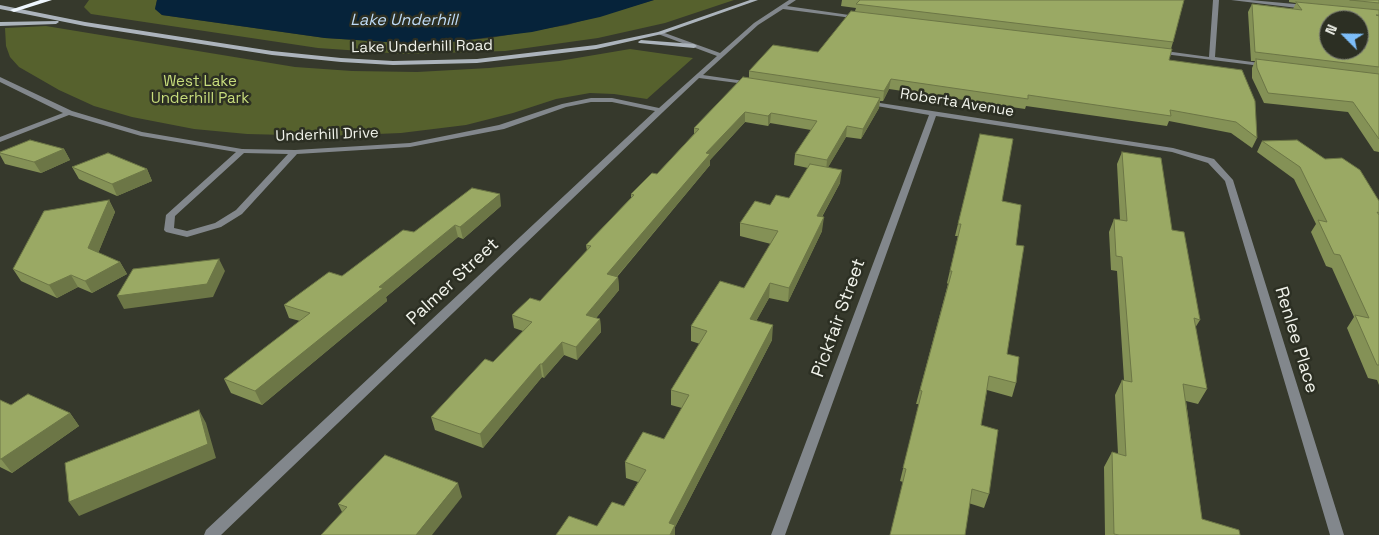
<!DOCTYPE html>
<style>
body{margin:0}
#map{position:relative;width:1379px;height:535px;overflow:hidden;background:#36392c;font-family:"Space Grotesk",sans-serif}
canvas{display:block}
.north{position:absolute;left:1319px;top:10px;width:50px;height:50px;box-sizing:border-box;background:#2c2f23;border:1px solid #7b7d73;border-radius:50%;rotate:293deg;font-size:14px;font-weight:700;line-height:20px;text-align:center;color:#f1f3eb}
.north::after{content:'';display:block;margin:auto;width:18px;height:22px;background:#7dbef9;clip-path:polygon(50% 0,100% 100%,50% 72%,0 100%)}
</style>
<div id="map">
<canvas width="1379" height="535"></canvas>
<div class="north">N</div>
</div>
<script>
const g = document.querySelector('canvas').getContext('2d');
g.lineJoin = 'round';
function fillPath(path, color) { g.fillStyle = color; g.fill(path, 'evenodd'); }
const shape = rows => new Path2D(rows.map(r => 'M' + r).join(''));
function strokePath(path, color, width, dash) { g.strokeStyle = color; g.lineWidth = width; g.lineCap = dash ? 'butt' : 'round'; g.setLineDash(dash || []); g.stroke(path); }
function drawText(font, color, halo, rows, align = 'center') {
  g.font = font + ' "Space Grotesk",sans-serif'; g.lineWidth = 5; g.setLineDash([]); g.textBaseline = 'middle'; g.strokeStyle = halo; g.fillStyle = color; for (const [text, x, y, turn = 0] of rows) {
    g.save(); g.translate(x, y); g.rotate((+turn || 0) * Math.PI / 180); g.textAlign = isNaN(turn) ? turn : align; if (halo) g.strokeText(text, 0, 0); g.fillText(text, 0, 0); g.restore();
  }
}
fillPath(shape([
 [89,0,157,0,155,9,162,15,325,38,403,43,450,42,490,38,567,25,654,0,734,0,665,23,598,38,505,51,404,54,318,48,91,14,84,7],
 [46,26,295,67,352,71,417,72,489,68,559,61,630,49,693,58,647,99,614,94,590,93,556,99,513,113,466,125,401,133,328,136,247,134,194,129,132,117,94,106,59,90,19,67,10,57,6,46,5,28]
]), '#56612d');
fillPath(shape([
 [157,0,654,0,600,17,532,32,450,42,403,43,325,38,162,15,155,9]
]), '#06233a');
fillPath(shape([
 [789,0,796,0,787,6,863,17,860,19,783,9,758,25,703,75,751,82,754,84,753,85,699,78,663,112,221,535,204,535,206,530,655,111,612,102,591,102,566,107,504,129,410,147,297,154,242,214,221,227,187,237,166,232,164,230,166,215,236,152,141,136,69,115,0,142,0,137,63,113,0,82,0,77,72,111,142,132,242,149,295,150,410,143,499,125,562,104,591,98,612,98,659,108,717,56,658,34,658,32,662,32,720,53,754,23,789,0],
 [244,153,288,154,236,210,215,223,187,231,174,228,175,216,244,153],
 [1213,0,1219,0,1215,57,1267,64,1270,66,1269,67,1156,53,1156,51,1158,50,1209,57,1213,0],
 [1231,0,1250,0,1306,5,1309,7,1306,9,1231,0],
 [867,101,1173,148,1214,159,1233,180,1344,535,1330,535,1225,181,1208,163,1172,152,936,116,785,535,771,535,929,115,865,104,863,103,867,101]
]), '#82878c');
fillPath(shape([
 [750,0,758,0,662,34,596,49,477,63,393,65,341,62,272,55,85,26,0,9,0,5,85,22,272,51,341,58,393,61,477,59,596,45,658,32,750,0],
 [58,21,59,22,56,24,0,26,0,22,58,21],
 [641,40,694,44,697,46,694,48,639,43,638,42,641,40]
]), '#acb4bc');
fillPath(shape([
 [40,0,52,0,14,12,10,10,40,0]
]), '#eef6fd');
fillPath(shape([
 [842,0,1184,0,1173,42,1171,49,1169,60,1257,138,1252,148,1231,133,1169,121,1167,126,1026,106,1025,109,889,89,883,101,880,101,879,108,861,139,846,137,828,167,840,183,822,217,822,231,788,302,769,298,756,321,772,340,675,527,675,535,556,535,597,526,624,506,638,482,626,478,625,462,664,439,682,408,671,405,671,390,700,344,691,341,691,326,744,288,771,244,740,236,740,223,770,205,789,198,808,168,794,165,795,154,811,130,770,123,768,126,745,122,710,160,710,165,617,277,618,277,619,290,596,318,600,319,601,332,577,360,564,355,544,378,542,377,483,448,435,430,431,417,493,362,523,331,514,328,512,315,540,301,587,251,586,245,631,198,631,194,657,174,694,134,694,128,749,78,749,71,818,52,855,11,856,8,841,6],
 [1289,0,1379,0,1379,152,1374,151,1348,112,1264,103,1252,78,1252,68,1255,61,1251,61,1248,12,1252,4,1293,9,1296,3,1289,2],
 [980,134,1016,245,1007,354,1016,383,1012,397,987,390,981,425,989,494,984,508,900,481,919,404,916,404,948,284,947,283,958,236,955,236],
 [1262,141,1379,201,1379,385,1377,380,1368,378,1347,328,1354,317,1332,268,1326,266,1311,232,1316,224,1294,179,1257,152],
 [64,149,70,160,41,173,5,164,0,155,0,152],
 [1122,152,1172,230,1200,320,1195,328,1207,389,1198,404,1186,401,1202,519,1240,535,1105,535,1104,467,1112,452,1118,454,1115,395,1122,380,1124,380,1117,271,1111,270,1109,232,1114,219,1120,220,1117,164],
 [72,167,147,169,152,181,117,196,79,179],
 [109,200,115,212,98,253,120,262,127,274,92,293,78,287,57,298,21,281,13,269],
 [501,206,463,239,458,237,386,297,387,301,262,405,231,393,224,379,300,321,289,318,284,305,342,276,414,232],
 [0,400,11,405,70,413,79,426,12,473,0,467],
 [462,497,342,512,338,504]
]), '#849156');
fillPath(shape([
 [891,79,889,89,883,101,884,91],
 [880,98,879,108,861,139,863,129],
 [745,112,745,122,710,160,710,165,608,287,607,274,706,153],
 [771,113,770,123,768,126,768,116],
 [847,126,846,137,826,171,827,160],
 [64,149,70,160,41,173,34,162],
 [147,169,152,181,117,196,112,184],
 [842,170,840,183,815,229,817,216],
 [500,194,501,206,463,239,460,227],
 [109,200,115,212,95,261,88,248],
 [824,217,822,231,788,302,789,288],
 [455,225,458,237,386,297,387,301,262,405,255,391,379,287],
 [219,259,225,271,213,297,124,309,117,296],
 [120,262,127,274,92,293,85,281],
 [71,275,78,287,57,298,49,285],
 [618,277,619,290,588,328,586,315],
 [770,283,769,298,749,334,750,319],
 [600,319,601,332,577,360,576,347],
 [773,325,772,340,675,527,675,535,669,535,669,523],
 [562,342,564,355,544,378,542,364],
 [540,364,542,377,483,448,480,434],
 [199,410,206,423,216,458,79,516,69,502],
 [70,413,79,426,12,473,1,459],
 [458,483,462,497,432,535,416,535]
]), '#6c7646');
const building = shape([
 [860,0,1184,0,1173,42,856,4,860,0],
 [1350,0,1379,0,1379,3,1350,0],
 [1296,2,1379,10,1379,15,1376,15,1379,16,1379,67,1255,52,1252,4,1302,10,1296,2],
 [1329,20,1359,20,1359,50,1329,50,1329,20],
 [851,11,1172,49,1169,60,1242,70,1255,101,1257,138,1236,122,1170,110,1171,116,1028,95,1028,99,891,79,884,91,749,71,773,45,818,52,851,11],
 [1256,59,1379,74,1379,139,1353,102,1268,93,1257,68,1256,59],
 [743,77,880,98,863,129,847,126,827,160,795,154,817,121,771,113,768,116,745,112,706,153,710,154,607,274,618,277,586,315,600,319,576,347,562,342,542,364,540,364,480,434,431,417,485,359,493,362,532,322,512,315,530,298,540,301,591,246,586,245,634,195,631,194,652,173,657,174,699,129,694,128,743,77],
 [980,134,1013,139,1002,201,1021,205,1016,245,1024,246,1007,354,1019,357,1016,383,989,376,981,425,998,430,989,494,972,489,965,535,890,535,906,469,903,468,922,391,920,390,952,271,950,271,961,224,958,224,980,134],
 [30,140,64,149,34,162,0,153,0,152,30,140],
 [1297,140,1325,159,1342,158,1360,170,1379,201,1379,213,1377,212,1379,215,1379,365,1377,365,1355,315,1369,318,1340,255,1334,254,1318,220,1327,222,1300,167,1262,141,1297,140],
 [1122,152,1161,158,1172,230,1184,232,1200,320,1194,318,1207,389,1183,384,1202,519,1239,530,1240,535,1119,535,1114,534,1112,452,1126,456,1122,380,1132,382,1122,257,1116,256,1114,219,1127,221,1122,152],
 [108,153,147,169,112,184,72,167,108,153],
 [810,164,842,170,817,216,824,217,789,288,770,283,750,319,773,325,669,523,675,525,670,535,556,535,569,516,597,526,612,502,624,506,646,470,625,462,643,432,664,439,689,395,671,390,707,331,691,326,720,281,744,288,778,231,740,223,755,201,770,205,776,195,789,198,810,164],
 [472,188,500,194,460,227,455,225,379,287,383,288,255,391,224,379,310,313,284,305,329,272,342,276,403,230,414,232,472,188],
 [109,200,88,248,120,262,85,281,71,275,49,285,13,269,44,211,109,200],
 [219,259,207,284,117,296,133,269,219,259],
 [28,394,70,413,1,459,0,459,0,400,11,405,28,394],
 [199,410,208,444,69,502,65,463,199,410],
 [385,455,458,483,416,535,321,535,347,507,338,504,385,455]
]);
fillPath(building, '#9aa964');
strokePath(building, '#6c7646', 1);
drawText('15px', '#f1f3eb', '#2c2f23', [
 ["Lake Underhill Road",422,47,-1],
 ["Roberta Avenue",957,103,9],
 ["Underhill Drive",327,135,-2]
]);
drawText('15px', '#c8dd7c', '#2c2f23', [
 ["West Lake",200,82],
 ["Underhill Park",200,99]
]);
drawText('italic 16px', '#bedbf7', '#2c2f23', [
 ["Lake Underhill",404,21]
]);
drawText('18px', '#f1f3eb', '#2c2f23', [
 ["Palmer Street",453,282,-43],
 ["Pickfair Street",839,318,-70],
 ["Renlee Place",1296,340,73]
]);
</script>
